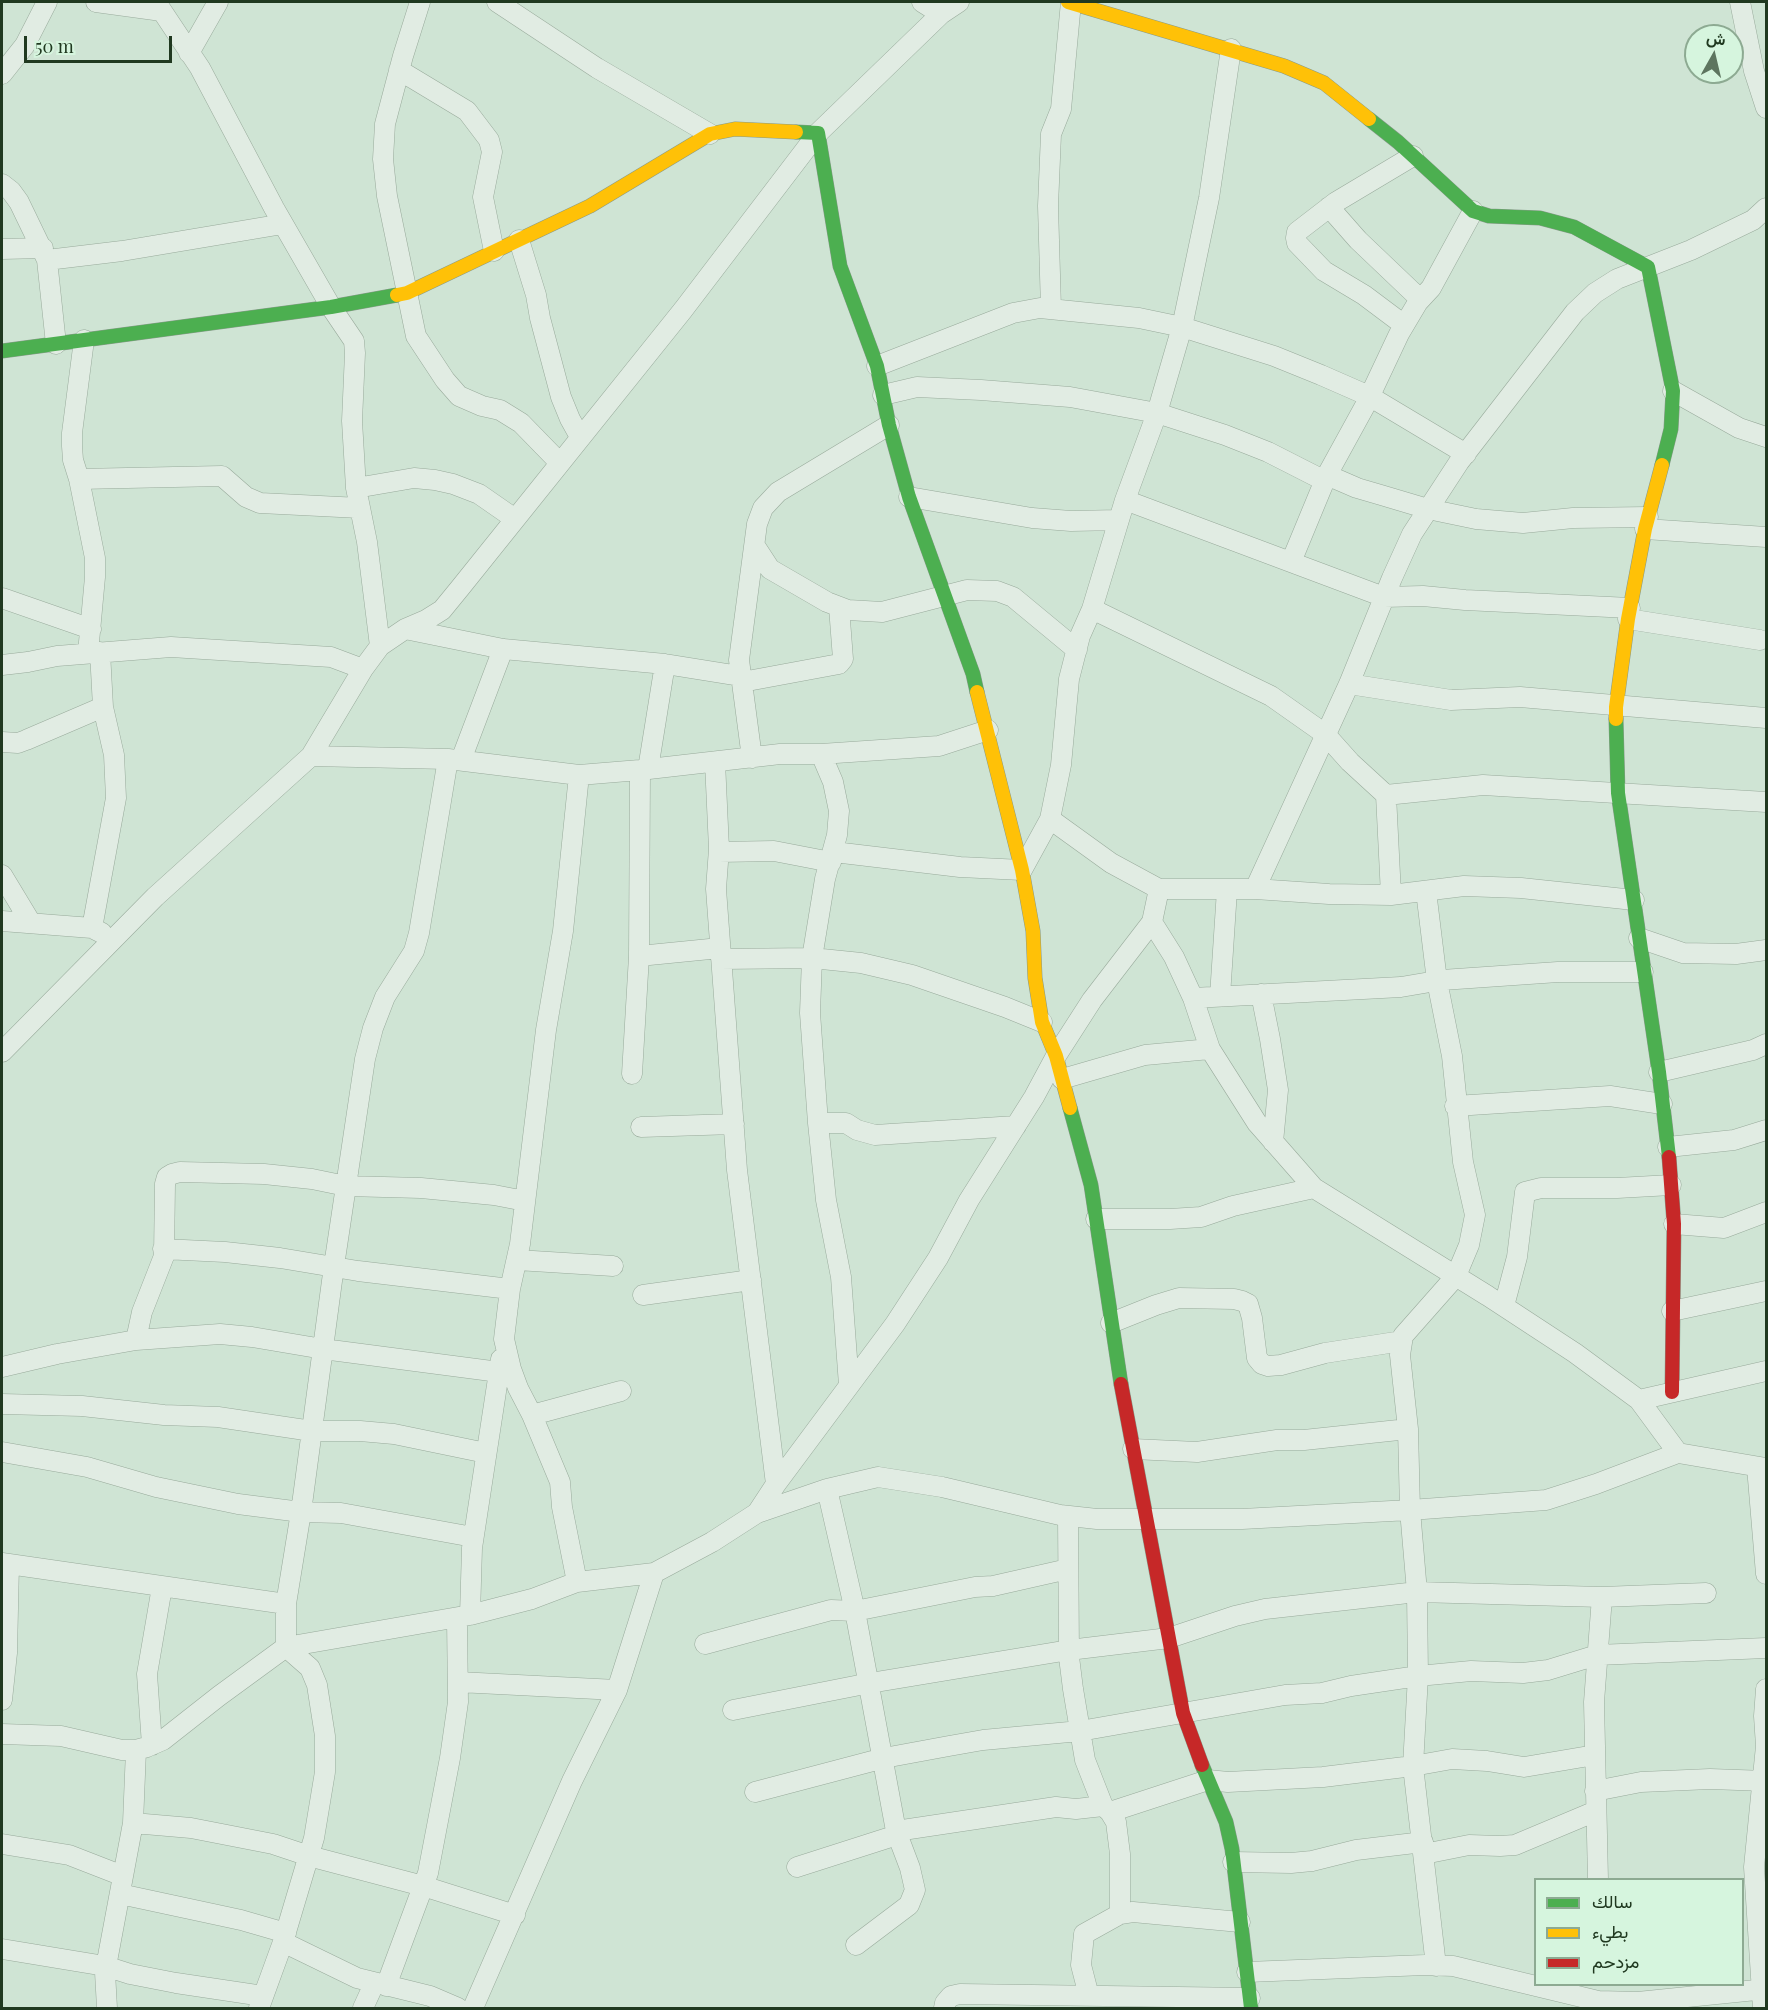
<!DOCTYPE html>
<meta charset="utf-8">
<style>
body{margin:0}
#map{position:relative;width:1768px;height:2010px;overflow:hidden;background:#cfe4d4;font-family:"Playfair Display",Vazirmatn,serif}
canvas{display:block}
.frame{position:absolute;inset:0;border:3px solid #203920;pointer-events:none}
.legend{position:absolute;left:1534px;top:1878px;width:210px;height:108px;box-sizing:border-box;background:#d6f5de;border:2px solid #8daa92;margin:0;padding:8px 10px;list-style:none;font-size:18px;color:#203920}
.legend li{display:flex;align-items:center;gap:12px;height:30px}
.legend b{width:30px;border:2px solid #8daa92}
.north{position:absolute;left:1684px;top:24px;width:60px;height:60px;box-sizing:border-box;background:#d6f5de;border:2px solid #8daa92;border-radius:50%;rotate:8deg;font-size:16px;font-weight:700;line-height:24px;text-align:center;color:#203920}
.north::after{content:'';display:block;margin:auto;width:21px;height:27px;background:#5d755f;clip-path:polygon(50% 0,100% 100%,50% 72%,0 100%)}
.scale{position:absolute;left:24px;top:36px;width:148px;height:27px;box-sizing:border-box;border:3px solid #203920;border-top:0;padding-left:8px;font-size:18px;line-height:21px;white-space:nowrap;color:#203920;-webkit-text-stroke:4px #d6f5de;paint-order:stroke}
</style>
<div id="map">
<canvas width="1768" height="2010"></canvas>
<div class="frame"></div>
<ul class="legend">
<li><b style="height:8px;background:#4caf50"></b>سالك</li>
<li><b style="height:8px;background:#ffc107"></b>بطيء</li>
<li><b style="height:8px;background:#c62828"></b>مزدحم</li>
</ul>
<div class="north">ش</div>
<div class="scale">50 m</div>
</div>
<script>
const g = document.querySelector('canvas').getContext('2d');
g.lineJoin = 'round';
const shape = rows => new Path2D(rows.map(r => 'M' + r).join(''));
function strokePath(path, color, width, dash) { g.strokeStyle = color; g.lineWidth = width; g.lineCap = dash ? 'butt' : 'round'; g.setLineDash(dash || []); g.stroke(path); }
const street = shape([
 [96,2,162,11],
 [156,2,200,68,274,208,331,307,354,341,355,353,352,421,356,488,367,542,380,646],
 [420,2,403,56,385,124,383,159,387,196,416,336,445,380,459,396,482,406,500,410,521,423,559,462],
 [497,2,597,68,710,134],
 [922,2,941,14],
 [1740,2,1754,71,1766,108],
 [189,53,218,2],
 [399,70,467,111,489,140,492,152,483,197,494,251],
 [2,74,25,45,47,2],
 [2,184,11,191,19,202,47,260,56,344],
 [1329,207,1358,240,1420,299],
 [519,240,536,295,540,318,561,397,570,419,580,437],
 [2,249,43,248],
 [47,260,122,251,283,224],
 [1051,309,1048,206,1051,134,1061,109,1071,2],
 [1404,325,1364,295,1324,271,1297,243,1296,238,1297,232,1336,202,1413,156],
 [84,340,72,433,72,446,73,460,79,479,95,558,95,577,88,653],
 [877,366,1013,313,1040,308,1139,318,1182,327,1274,356,1321,375,1369,396,1466,454],
 [1673,391,1739,428,1766,437],
 [883,395,917,387,981,390,1070,397,1157,413,1225,435,1268,452,1325,481],
 [1327,475,1357,488,1381,495,1428,509,1476,519,1523,523,1573,518,1648,517],
 [79,479,222,476,246,497,260,503,360,508],
 [356,488,414,478,435,480,453,484,479,494,515,519],
 [909,497,1032,518,1071,521,1119,520],
 [1125,500,1384,597,1423,596,1465,600,1630,608],
 [1645,529,1766,537],
 [755,546,770,569,827,602,848,610,882,612,967,590,997,591,1013,597,1077,650],
 [1291,562,1327,475,1366,404,1399,334,1418,302,1431,288,1473,211],
 [2,598,91,629],
 [1092,609,1271,696,1325,734,1350,762,1386,795,1391,895],
 [1628,619,1760,640],
 [405,629,503,649,665,664,740,676],
 [2,665,28,662,57,656,171,647,331,657,363,669],
 [742,682,839,664,843,659,839,607],
 [1349,684,1451,700,1520,697,1766,718],
 [2,742,18,743,26,740,103,707],
 [821,754,833,782,839,811,837,835,825,879,812,958,810,1013,818,1123,826,1200,841,1277,849,1385],
 [311,756,448,759,579,775,640,770,780,754,821,754,939,746,988,730],
 [752,758,739,660,757,524,763,508,778,492,889,425],
 [461,760,503,649],
 [715,762,719,849,716,889,737,1170,776,1484],
 [648,769,665,664],
 [1386,795,1483,785,1766,802],
 [1050,819,1111,863,1159,889,1255,889,1329,894,1391,895,1464,886,1521,888,1634,900],
 [719,852,774,851,831,862],
 [834,852,960,867,1022,870,1050,819,1061,765,1069,679,1080,636,1092,609,1125,500,1157,413,1182,327,1209,198,1231,49],
 [2,875,31,923],
 [1255,889,1349,684,1392,578,1412,534,1459,462,1575,312,1595,293,1617,279,1691,250,1753,220,1766,208],
 [1426,891,1437,981,1452,1056,1463,1162,1475,1215,1469,1245,1456,1276,1403,1336,1400,1355,1408,1429,1410,1510,1417,1592,1418,1676,1413,1766,1436,1966],
 [2,921,92,928,102,933],
 [1152,922,1174,957,1193,998,1210,1049,1257,1123,1314,1188,1488,1296,1575,1353,1639,1400,1678,1453,1766,1468],
 [92,928,116,798,114,755,103,707,100,652],
 [1639,938,1683,953,1736,954,1766,950],
 [639,956,720,948],
 [721,959,812,958,861,963,912,975,1005,1007,1042,1022],
 [1261,994,1270,1039,1278,1090,1273,1142],
 [1220,996,1227,890],
 [1193,998,1401,987,1442,980,1558,972,1643,972],
 [2,1052,155,897,311,756,363,669,380,646,405,629,426,620,442,610,460,588,683,310,818,133,941,14,959,2],
 [1659,1072,1753,1050,1766,1044],
 [632,1074,639,956,640,770],
 [1062,1079,1145,1055,1210,1049],
 [1455,1106,1610,1096,1662,1104],
 [818,1123,846,1123,857,1130,875,1135,1016,1126],
 [641,1127,734,1124],
 [1668,1147,1734,1140,1766,1130],
 [1096,1219,1170,1219,1201,1217,1233,1206,1314,1188],
 [1674,1224,1724,1228,1766,1212],
 [163,1249,225,1252,280,1258,358,1271,510,1289],
 [517,1260,613,1266],
 [643,1295,751,1280],
 [1504,1306,1517,1257,1525,1192,1541,1188,1617,1188,1671,1185],
 [1672,1311,1766,1291],
 [1111,1323,1156,1305,1179,1298,1234,1299,1242,1301,1248,1304,1252,1318,1257,1358,1262,1364,1268,1366,1281,1365,1325,1353,1402,1341],
 [136,1340,142,1312,164,1256,165,1184,167,1177,172,1174,180,1172,264,1174,312,1179,346,1186,421,1188,494,1195,525,1201],
 [2,1367,57,1354,136,1340,220,1334,252,1337,323,1349,499,1372],
 [1639,1400,1766,1371],
 [2,1404,82,1406,164,1415,218,1417,312,1431,360,1431,394,1434,486,1453],
 [532,1415,621,1391],
 [1133,1449,1197,1452,1277,1440,1304,1440,1408,1429],
 [2,1452,87,1467,156,1487,238,1504,301,1512,341,1513,473,1537],
 [1757,1467,1766,1574],
 [827,1489,855,1611,896,1831,910,1868,915,1890,909,1905,856,1945],
 [757,1513,827,1489,878,1477,942,1487,1060,1515,1097,1519,1242,1519,1410,1510,1546,1500,1596,1484,1678,1453],
 [1068,1516,1069,1657,1073,1689,1085,1760,1103,1806,1110,1812,1116,1822,1120,1854,1120,1914],
 [2,1563,286,1604],
 [577,1582,562,1507,560,1482,532,1415,518,1388,511,1369,504,1339,510,1289,520,1244,546,1030,563,931,579,775],
 [470,1615,472,1548,501,1359],
 [705,1644,831,1610,855,1611,975,1587,993,1586,1068,1569],
 [458,1682,617,1690],
 [2,1700,7,1653,9,1564],
 [733,1710,870,1683,1069,1650,1169,1638,1235,1616,1265,1609,1417,1592,1602,1597,1706,1593],
 [2,1734,61,1736,122,1750,136,1750,147,1747,163,1740,219,1696,286,1647,470,1615,532,1599,577,1582,654,1573,712,1542,757,1513,776,1484,895,1324,938,1258,969,1200,1034,1097,1056,1056,1092,1000,1152,922,1159,889],
 [152,1745,147,1674,162,1587],
 [1595,1791,1641,1782,1710,1779,1766,1781],
 [755,1792,884,1758,949,1746,983,1740,1080,1731,1285,1695,1322,1693,1351,1686,1418,1676,1471,1671,1523,1673,1548,1670,1597,1655,1766,1648],
 [1110,1812,1208,1780,1228,1782,1323,1777,1413,1766,1452,1759,1487,1761,1524,1767,1595,1755],
 [133,1823,191,1828,273,1844,309,1856,423,1886,515,1915],
 [896,1831,1056,1807,1076,1809,1103,1806],
 [2,1844,69,1855,123,1876],
 [1424,1854,1469,1845,1500,1846,1515,1845,1596,1811],
 [1233,1862,1291,1863,1312,1861,1356,1850,1423,1842],
 [797,1867,897,1835],
 [1598,1880,1594,1702,1602,1597],
 [120,1894,241,1920,286,1933],
 [283,1942,357,1978,430,1996,458,2008],
 [2,1949,105,1966,130,1974,176,1983,263,1996],
 [1247,1972,1425,1965,1453,1966,1598,2001,1638,2002,1766,1989],
 [386,1986,428,1873,450,1758,458,1702,457,1618],
 [1089,1996,1081,1965,1084,1934,1120,1914,1133,1912,1240,1922],
 [107,2008,105,1972,133,1823,136,1750],
 [259,2008,283,1942,314,1838,325,1772,325,1736,317,1685,310,1668,286,1647,286,1604,301,1512,334,1266,365,1059,373,1028,385,997,414,951,419,933,448,759],
 [363,2008,374,1984],
 [473,2008,572,1781,617,1690,654,1573],
 [944,2008,945,2003,951,1996,960,1994,1250,1998],
 [1763,2008,1754,1867,1766,1746,1764,1716,1766,1689]
]);
const fast = shape([
 [1369,119,1398,142,1473,211,1489,216,1540,218,1574,227,1648,267,1673,391,1671,429,1662,465],
 [796,132,818,133,840,266,877,366,889,425,909,497,973,674,977,692],
 [2,351,331,307,397,295],
 [1616,719,1618,793,1659,1072,1669,1157],
 [1070,1108,1091,1185,1121,1384],
 [1202,1765,1226,1822,1232,1849,1251,2008]
]);
const slow = shape([
 [1068,2,1284,66,1324,83,1369,119],
 [397,295,407,293,590,206,710,134,735,129,796,132],
 [977,692,1022,870,1033,931,1035,978,1042,1022,1056,1056,1070,1108],
 [1616,719,1616,707,1628,619,1645,529,1662,465]
]);
const jam = shape([
 [1669,1157,1674,1224,1672,1392],
 [1121,1384,1183,1713,1202,1765]
]);
strokePath(street, '#98aa9b', 21);
strokePath(fast, '#889a8a', 15);
strokePath(slow, '#889a8a', 15);
strokePath(jam, '#889a8a', 15);
strokePath(street, '#e1ece3', 20);
strokePath(fast, '#4caf50', 14);
strokePath(slow, '#ffc107', 14);
strokePath(jam, '#c62828', 14);
</script>
